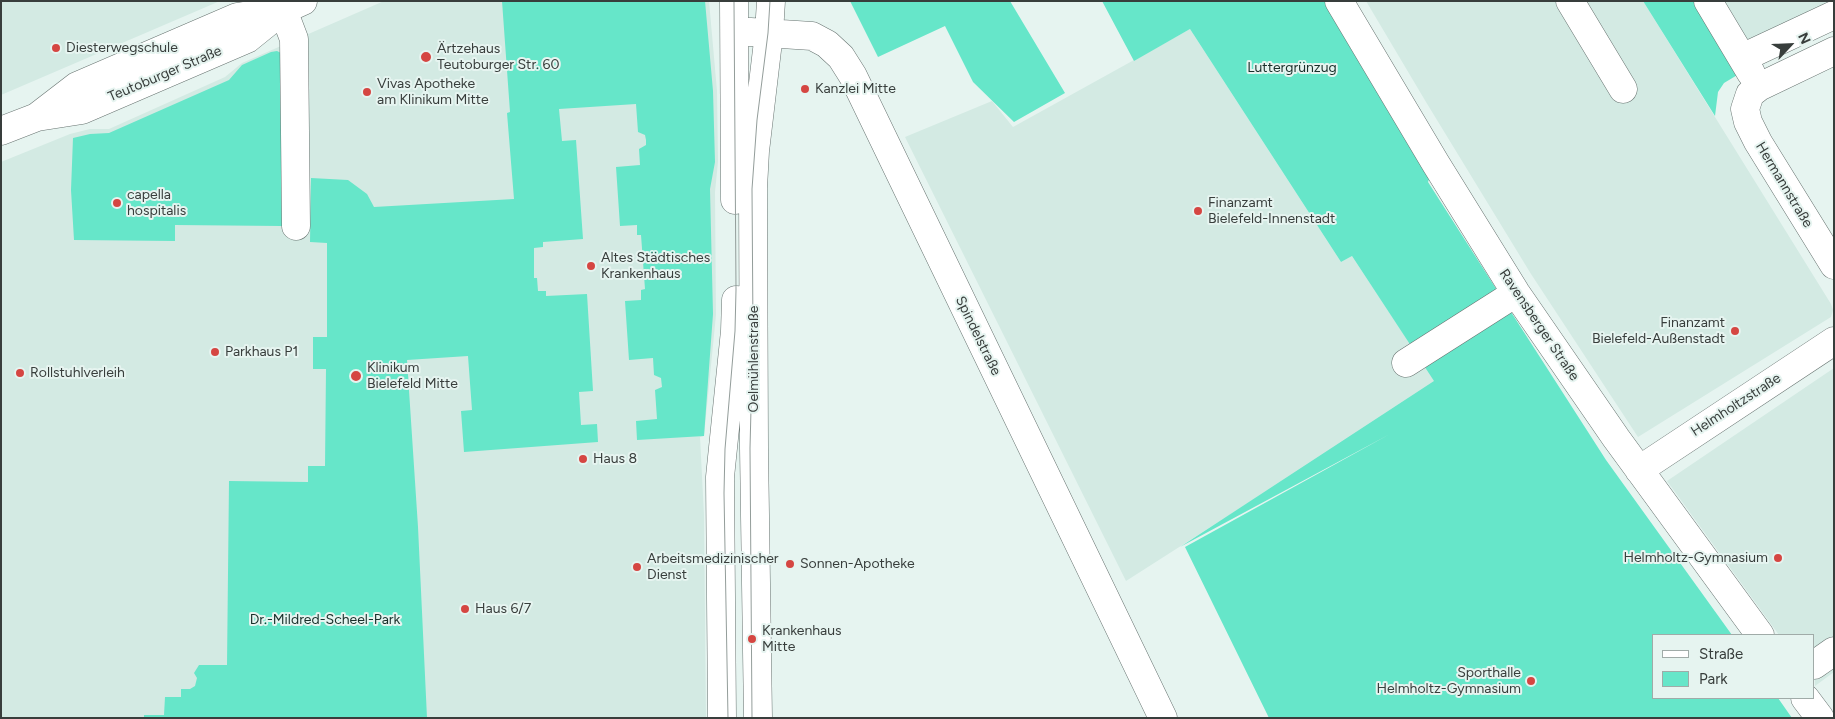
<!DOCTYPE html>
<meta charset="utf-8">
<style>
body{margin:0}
#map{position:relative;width:1835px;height:719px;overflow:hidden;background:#e6f4f0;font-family:Figtree,sans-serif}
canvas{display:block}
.frame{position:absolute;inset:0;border:2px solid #383e3c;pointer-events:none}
.legend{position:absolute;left:1652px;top:634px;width:162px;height:65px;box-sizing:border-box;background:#e6f4f0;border:1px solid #a0aba8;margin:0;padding:6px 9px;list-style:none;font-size:15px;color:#383e3c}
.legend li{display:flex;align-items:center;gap:10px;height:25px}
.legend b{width:25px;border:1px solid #a0aba8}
.north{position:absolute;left:1765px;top:20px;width:50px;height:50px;-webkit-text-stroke:4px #e6f4f0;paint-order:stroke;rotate:65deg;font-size:14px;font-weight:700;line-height:20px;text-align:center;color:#383e3c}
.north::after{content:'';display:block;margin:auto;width:18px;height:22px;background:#383e3c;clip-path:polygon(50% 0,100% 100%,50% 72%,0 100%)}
</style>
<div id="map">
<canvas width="1835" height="719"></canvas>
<div class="frame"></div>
<ul class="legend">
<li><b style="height:6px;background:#fff"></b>Straße</li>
<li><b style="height:14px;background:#66e6c9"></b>Park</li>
</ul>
<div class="north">N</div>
</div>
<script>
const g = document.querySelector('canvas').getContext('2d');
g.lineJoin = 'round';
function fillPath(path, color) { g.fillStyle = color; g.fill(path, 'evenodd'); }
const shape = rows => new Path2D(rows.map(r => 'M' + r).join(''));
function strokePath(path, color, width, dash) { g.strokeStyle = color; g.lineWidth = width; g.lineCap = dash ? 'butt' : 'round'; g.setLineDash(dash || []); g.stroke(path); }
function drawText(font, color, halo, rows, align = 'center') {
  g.font = font + ' Figtree,sans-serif'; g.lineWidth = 4; g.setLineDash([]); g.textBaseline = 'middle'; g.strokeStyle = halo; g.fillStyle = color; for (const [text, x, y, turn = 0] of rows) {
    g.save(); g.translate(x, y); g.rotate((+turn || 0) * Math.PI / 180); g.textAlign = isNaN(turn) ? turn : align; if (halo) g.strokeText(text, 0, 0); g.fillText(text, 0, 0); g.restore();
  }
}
fillPath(shape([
 [1,1,220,1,1,95],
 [384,1,709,1,717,91,718,162,715,192,716,315,704,436,700,437,704,515,706,718,1,718,1,162,70,134,90,129,109,129,225,77,242,63],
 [1366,1,1643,1,1831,304,1833,310,1831,317,1638,437,1531,274,1426,102],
 [1696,1,1834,1,1834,29,1739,74],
 [1190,29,1341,262,1352,256,1436,383,1126,581,905,137,992,101,1013,127],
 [1834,368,1834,672,1815,686,1814,635,1779,635,1667,481]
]), '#d3eae3');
fillPath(shape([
 [502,1,705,1,713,91,715,162,710,189,713,314,704,436,637,440,636,421,657,419,655,390,662,387,661,378,654,375,653,358,629,360,625,301,641,300,641,290,645,289,641,235,637,235,637,225,620,226,616,167,640,165,639,149,646,145,646,140,645,135,638,132,636,104,559,109,562,141,576,140,583,239,543,242,543,247,534,248,534,278,537,278,538,291,546,291,546,296,587,294,593,391,579,392,581,425,597,424,598,442,464,452,461,411,472,410,468,356,407,360,418,527,427,718,144,718,144,715,164,715,165,697,181,697,181,689,190,689,195,686,197,678,194,673,199,665,227,665,229,481,308,482,308,466,325,466,326,369,313,369,313,337,327,337,327,243,310,242,311,178,348,180,367,194,374,207,514,199,507,113,510,112],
 [850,1,1010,1,1065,93,1014,122,973,82,945,26,878,57],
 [1102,1,1328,1,1432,171,1428,182,1502,298,1606,460,1732,635,1654,635,1654,698,1778,698,1792,718,1269,718,1185,547,1390,434,1180,547,1434,381,1352,256,1341,262,1190,29,1134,61],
 [1643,1,1696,1,1739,74,1724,83,1718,92,1715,116],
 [277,51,281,53,282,226,175,225,175,241,74,240,71,190,73,138,90,134,109,133,229,80,242,65,271,52]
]), '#66e6c9');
const minor = shape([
 [734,1,735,200],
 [1339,1,1436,164,1516,293,1616,438,1760,635],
 [1570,1,1623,89],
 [1708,1,1751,73],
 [283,10,294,39,296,226],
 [735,31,812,36,827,44,841,57,853,76,1163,718],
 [1834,51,1759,87,1750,94,1745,109,1748,122,1758,142,1834,265],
 [1742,58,1834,15],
 [38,116,77,86,237,17,283,10,303,1],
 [1,131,37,117,82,110,247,39,283,10],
 [1406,363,1516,293],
 [1639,470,1834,341],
 [1814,665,1834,651],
 [1805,698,1820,718],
 [722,718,720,477,735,331,736,300],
 [758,718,754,448,753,188,755,151,769,33,771,1]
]);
strokePath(minor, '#677370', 29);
strokePath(minor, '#fff', 28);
strokePath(shape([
 [728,718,724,493,725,449,735,331,736,290,734,1],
 [752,718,750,448,753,331,752,189,757,120,768,33,770,1]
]), '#939d9a', 1);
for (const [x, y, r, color] of [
 [56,48,5,"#d54642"],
 [426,57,6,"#d54642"],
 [805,89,5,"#d54642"],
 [367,92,5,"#d54642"],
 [117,203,5,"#d54642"],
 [1198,211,5,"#d54642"],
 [591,266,5,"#d54642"],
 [1735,331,5,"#d54642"],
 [215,352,5,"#d54642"],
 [20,373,5,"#d54642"],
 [356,376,6,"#d54642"],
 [583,459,5,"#d54642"],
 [1778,558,5,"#d54642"],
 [790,564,5,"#d54642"],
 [637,567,5,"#d54642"],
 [465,609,5,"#d54642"],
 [752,639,5,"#d54642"],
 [1531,681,5,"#d54642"]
]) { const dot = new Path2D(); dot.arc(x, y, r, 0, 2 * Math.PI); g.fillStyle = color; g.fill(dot); strokePath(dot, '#e6f4f0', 2); }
drawText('14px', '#383e3c', '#e6f4f0', [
 ["Diesterwegschule",66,48],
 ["Ärtzehaus",437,49],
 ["Teutoburger Str. 60",437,65],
 ["Vivas Apotheke",377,84],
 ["am Klinikum Mitte",377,100],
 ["Kanzlei Mitte",815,89],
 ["capella",127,195],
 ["hospitalis",127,211],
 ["Finanzamt",1208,203],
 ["Bielefeld-Innenstadt",1208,219],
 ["Altes Städtisches",601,258],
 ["Krankenhaus",601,274],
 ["Finanzamt",1725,323,"right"],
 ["Bielefeld-Außenstadt",1725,339,"right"],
 ["Parkhaus P1",225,352],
 ["Klinikum",367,368],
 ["Bielefeld Mitte",367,384],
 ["Rollstuhlverleih",30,373],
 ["Haus 8",593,459],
 ["Helmholtz-Gymnasium",1768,558,"right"],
 ["Arbeitsmedizinischer",647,559],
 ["Dienst",647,575],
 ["Sonnen-Apotheke",800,564],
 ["Haus 6/7",475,609],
 ["Krankenhaus",762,631],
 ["Mitte",762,647],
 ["Sporthalle",1521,673,"right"],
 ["Helmholtz-Gymnasium",1521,689,"right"]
], 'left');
drawText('14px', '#182f2a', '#e6f4f0', [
 ["Luttergrünzug",1292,68],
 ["Dr.-Mildred-Scheel-Park",325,620]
]);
drawText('14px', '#383e3c', '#e6f4f0', [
 ["Teutoburger Straße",165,74,-23],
 ["Hermannstraße",1784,185,59],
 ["Ravensberger Straße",1539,325,56],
 ["Spindelstraße",978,336,64],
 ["Oelmühlenstraße",754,359,-90],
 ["Helmholtzstraße",1736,405,-33]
]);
</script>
